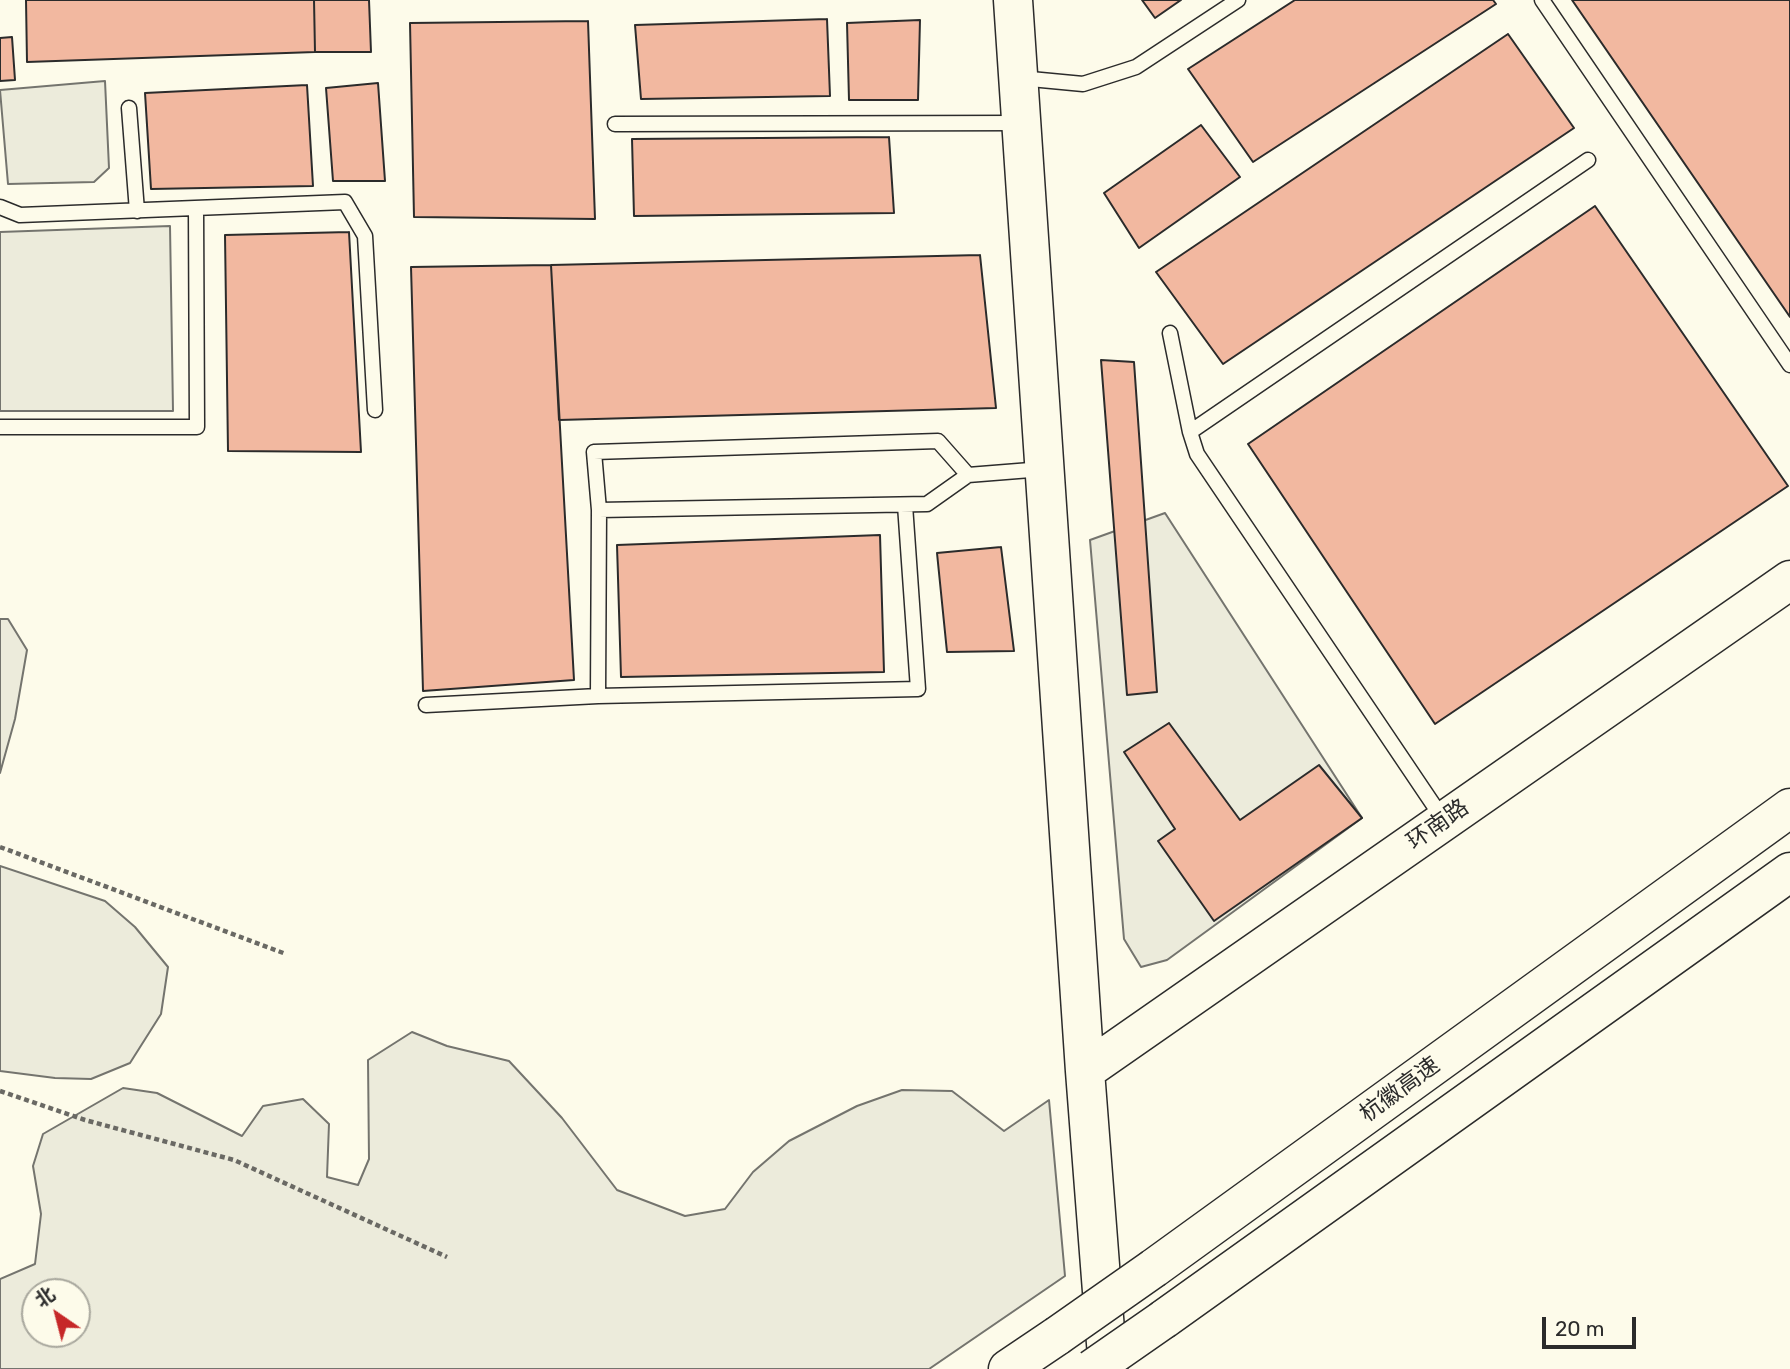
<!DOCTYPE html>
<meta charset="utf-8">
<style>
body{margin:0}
#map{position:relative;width:1790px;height:1369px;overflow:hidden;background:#fdfbea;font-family:Rubik,"Noto Sans SC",sans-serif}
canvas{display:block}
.north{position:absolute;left:21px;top:1278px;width:70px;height:70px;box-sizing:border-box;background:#fdfbea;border:2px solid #a9a89e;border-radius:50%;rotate:325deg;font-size:19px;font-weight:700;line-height:28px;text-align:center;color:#2b2b2b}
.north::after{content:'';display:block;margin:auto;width:24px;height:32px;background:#c62828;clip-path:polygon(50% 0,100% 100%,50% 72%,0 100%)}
.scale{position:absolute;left:1542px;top:1317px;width:94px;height:32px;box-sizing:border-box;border:4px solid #2b2b2b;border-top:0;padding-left:9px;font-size:21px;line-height:24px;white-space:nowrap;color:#2b2b2b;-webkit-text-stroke:5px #fdfbea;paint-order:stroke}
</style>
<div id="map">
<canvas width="1790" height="1369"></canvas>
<div class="north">北</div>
<div class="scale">20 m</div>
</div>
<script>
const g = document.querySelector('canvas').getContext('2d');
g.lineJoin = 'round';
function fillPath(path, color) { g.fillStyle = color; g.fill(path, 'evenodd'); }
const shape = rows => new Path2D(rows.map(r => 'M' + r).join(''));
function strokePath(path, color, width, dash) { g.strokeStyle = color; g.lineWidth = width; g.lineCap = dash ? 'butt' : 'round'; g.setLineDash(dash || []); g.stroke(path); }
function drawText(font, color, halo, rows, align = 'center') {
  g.font = font + ' Rubik,"Noto Sans SC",sans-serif'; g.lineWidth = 5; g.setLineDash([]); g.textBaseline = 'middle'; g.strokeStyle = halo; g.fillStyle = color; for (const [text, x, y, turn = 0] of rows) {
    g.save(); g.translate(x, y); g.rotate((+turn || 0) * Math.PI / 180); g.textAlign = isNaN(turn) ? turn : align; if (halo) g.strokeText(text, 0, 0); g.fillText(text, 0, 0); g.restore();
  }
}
const green = shape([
 [105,81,109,168,94,182,8,184,0,90,105,81],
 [170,226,173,411,0,411,0,232,170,226],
 [1165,513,1362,818,1167,960,1141,967,1124,939,1090,540,1165,513],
 [0,619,8,619,27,650,15,719,0,773,0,619],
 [0,866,105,901,135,927,168,967,161,1014,130,1063,91,1079,55,1078,0,1071,0,866],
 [412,1032,447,1046,509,1061,562,1118,617,1190,685,1216,725,1209,753,1172,789,1141,857,1106,902,1090,952,1091,1004,1131,1049,1100,1065,1276,929,1369,0,1369,0,1279,35,1264,41,1214,33,1166,43,1134,123,1088,157,1093,242,1136,263,1106,303,1099,329,1124,327,1177,358,1185,369,1159,368,1060,412,1032],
 [35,1292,77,1292,77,1334,35,1334,35,1292]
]);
fillPath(green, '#ecebdb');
strokePath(green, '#74746e', 2);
const building = shape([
 [26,0,314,0,315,52,27,62,26,0],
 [314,0,369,0,371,52,315,52,314,0],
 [1142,0,1181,0,1155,18,1142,0],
 [1295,0,1493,0,1496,4,1253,162,1188,69,1295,0],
 [1572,0,1790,0,1790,317,1572,0],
 [827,19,830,96,641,99,635,25,827,19],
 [920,20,918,100,849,100,847,23,920,20],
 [588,21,595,219,414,217,410,23,588,21],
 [1508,34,1574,128,1223,364,1156,272,1508,34],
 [12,37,15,80,0,81,0,38,12,37],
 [378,83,385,181,333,181,326,88,378,83],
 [307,85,313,186,151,189,145,93,307,85],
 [1201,125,1240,177,1139,248,1104,193,1201,125],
 [889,137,894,213,634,216,632,139,889,137],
 [1595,206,1788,486,1435,724,1248,444,1595,206],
 [349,232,361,452,228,451,225,235,349,232],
 [980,255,996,408,559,420,551,265,980,255],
 [551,265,574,680,423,691,411,267,551,265],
 [1101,360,1134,362,1157,692,1127,695,1101,360],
 [880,535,884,672,621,677,617,545,880,535],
 [1001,547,1014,651,947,652,937,553,1001,547],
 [1169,723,1240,820,1319,765,1362,818,1214,921,1158,841,1175,829,1124,752,1169,723]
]);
fillPath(building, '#f2b8a0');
strokePath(building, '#2b2b2b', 2);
const lane = shape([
 [1542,0,1790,365],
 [1020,78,1083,84,1136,67,1238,0],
 [129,108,137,211],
 [615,124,1020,123],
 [0,207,20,215,345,202,365,236,375,410],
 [1170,333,1190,432,1197,454,1443,819],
 [0,427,197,427,196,208],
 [1190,432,1588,160],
 [968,475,927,504,599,510,594,452,938,441,968,475,1043,469],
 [598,696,599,510],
 [426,705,598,696,918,689,905,505]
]);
const secondary = shape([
 [1013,0,1085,1071,1108,1369],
 [1085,1071,1790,580]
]);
const highway = shape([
 [1154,1268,1790,808],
 [1164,1319,1790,872],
 [1008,1369,1057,1336]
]);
strokePath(lane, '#2b2b2b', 17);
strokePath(secondary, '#2b2b2b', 41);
strokePath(highway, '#2b2b2b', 41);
strokePath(shape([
 [0,847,286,954],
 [0,1091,85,1120,234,1160,447,1257]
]), '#6a6964', 4.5, [5, 3.5]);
strokePath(lane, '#fdfbea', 14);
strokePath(secondary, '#fdfbea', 38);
strokePath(highway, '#fdfbea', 38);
const highwayBridge = shape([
 [1057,1336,1154,1268],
 [1092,1369,1164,1319]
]);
strokePath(highwayBridge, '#2b2b2b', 41, []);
strokePath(highwayBridge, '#fdfbea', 38);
drawText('23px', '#2b2b2b', '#fdfbea', [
 ["环南路",1438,825,-35],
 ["杭徽高速",1400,1090,-36]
]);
</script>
